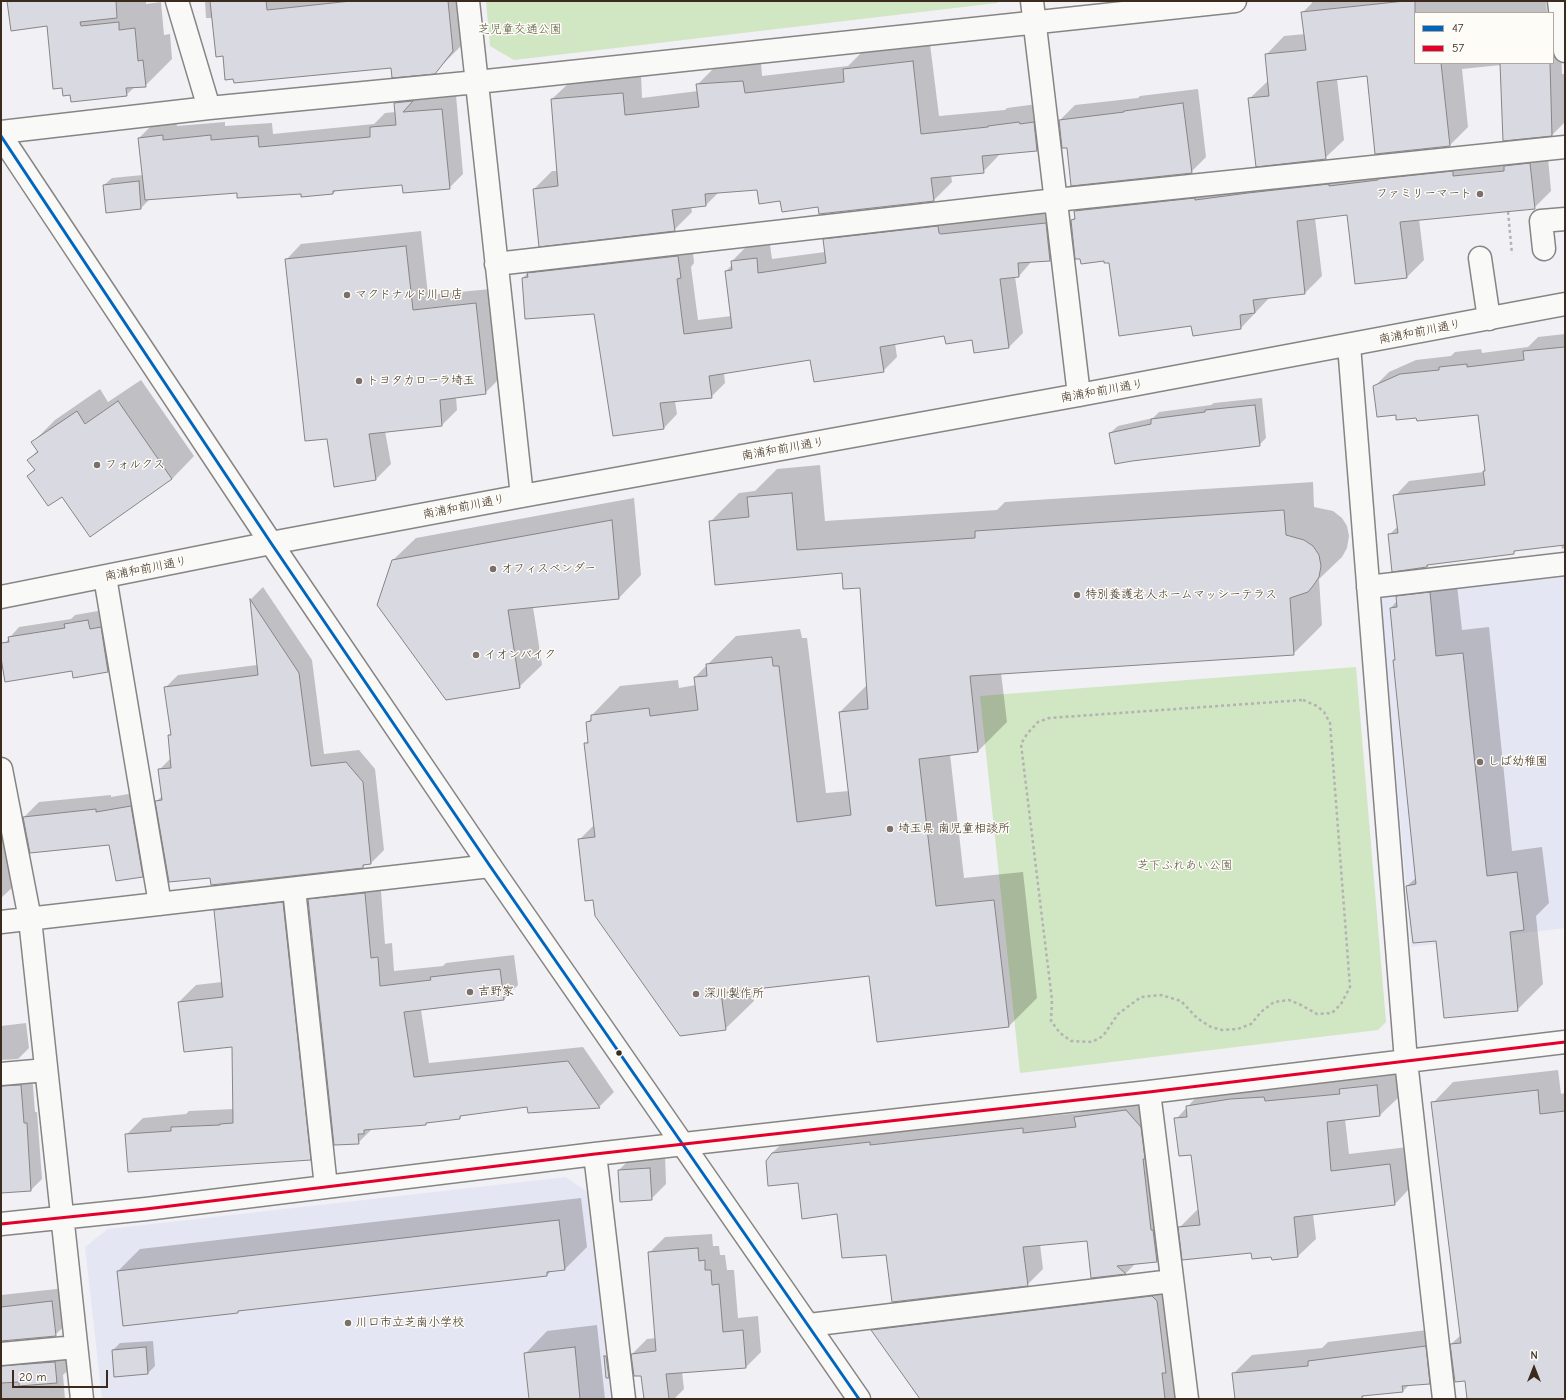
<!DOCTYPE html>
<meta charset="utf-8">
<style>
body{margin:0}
#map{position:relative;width:1566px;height:1400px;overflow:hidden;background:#f0f0f5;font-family:"Comic Neue",sans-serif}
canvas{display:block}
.frame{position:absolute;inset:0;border:2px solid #3b2a1e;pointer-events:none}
.legend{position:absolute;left:1414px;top:12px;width:140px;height:52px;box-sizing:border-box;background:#fdfcf7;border:1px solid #afa8a0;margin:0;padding:5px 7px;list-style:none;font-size:12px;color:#3b2a1e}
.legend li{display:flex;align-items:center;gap:8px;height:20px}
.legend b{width:20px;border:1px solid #afa8a0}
.north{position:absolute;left:1514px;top:1348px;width:40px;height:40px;-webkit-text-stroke:3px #fdfcf7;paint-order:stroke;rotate:0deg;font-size:11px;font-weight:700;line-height:16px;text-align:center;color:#3b2a1e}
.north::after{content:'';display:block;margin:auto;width:14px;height:18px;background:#3b2a1e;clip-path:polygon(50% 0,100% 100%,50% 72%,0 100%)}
.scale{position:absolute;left:12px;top:1370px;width:96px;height:18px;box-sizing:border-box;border:2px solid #3b2a1e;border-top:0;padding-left:5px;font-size:12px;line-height:14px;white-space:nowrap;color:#3b2a1e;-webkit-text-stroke:3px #fdfcf7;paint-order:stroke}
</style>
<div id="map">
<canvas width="1566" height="1400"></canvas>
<div class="frame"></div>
<ul class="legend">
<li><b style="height:5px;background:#0065bd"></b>47</li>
<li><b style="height:5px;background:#e4002b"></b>57</li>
</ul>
<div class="north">N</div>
<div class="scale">20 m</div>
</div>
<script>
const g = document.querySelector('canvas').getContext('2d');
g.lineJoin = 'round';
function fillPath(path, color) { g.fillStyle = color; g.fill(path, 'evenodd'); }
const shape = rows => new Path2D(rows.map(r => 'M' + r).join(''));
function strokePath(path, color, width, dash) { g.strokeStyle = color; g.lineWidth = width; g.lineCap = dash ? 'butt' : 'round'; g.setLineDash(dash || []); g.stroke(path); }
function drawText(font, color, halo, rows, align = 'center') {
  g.font = font + ' "Comic Neue","Klee One",sans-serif'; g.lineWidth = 3; g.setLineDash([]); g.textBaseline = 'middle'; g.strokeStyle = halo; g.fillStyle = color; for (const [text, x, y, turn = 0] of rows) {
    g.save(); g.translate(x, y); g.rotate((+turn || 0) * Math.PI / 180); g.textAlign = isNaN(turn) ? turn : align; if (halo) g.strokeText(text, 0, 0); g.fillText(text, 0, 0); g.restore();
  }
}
fillPath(shape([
 [1565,577,1565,928,1411,947,1381,596],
 [566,1177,587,1192,611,1399,102,1399,85,1247,108,1229]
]), '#e5e6f3');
fillPath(shape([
 [486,1,999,1,997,3,514,60,490,46],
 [1356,667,1386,1022,1378,1030,1020,1073,980,696]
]), '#d1e6c2');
fillPath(shape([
 [8,1,146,1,146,4,161,2,164,35,170,34,172,59,145,86,135,87,126,95,48,25],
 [205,1,479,1,463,44,434,73,392,67,224,55,213,18,206,18],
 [1311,1,1546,1,1547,13,1415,13,1415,63,1553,63,1553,49,1561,49,1562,74,1565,74,1565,122,1552,135,1501,65,1462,69,1468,127,1450,145,1368,75,1337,79,1344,140,1325,158,1249,99,1269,80,1266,55,1284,36,1305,34,1303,12,1312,3],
 [930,44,939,116,1005,110,1007,108,1037,104,1055,132,1037,150,1001,153,983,172,951,175,952,182,934,200,820,213,819,206,781,200,758,189,719,192,706,205,691,206,692,212,674,230,534,189,552,171,558,171,552,99,570,82,641,75,642,98,698,91,697,85,715,67,761,63,762,76,848,66,862,52],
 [409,89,456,95,463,174,449,188,403,184,337,189,333,194,238,192,148,199,148,201,141,208,107,211,104,185,112,178,143,175,139,138,153,124,176,122,177,126,225,122,225,126,272,123,273,134,374,124,385,113,396,112,395,103],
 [1198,89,1206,157,1191,172,1068,146,1060,120,1075,105,1138,98,1140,96],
 [1547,147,1551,191,1534,208,1419,219,1424,260,1407,277,1348,214,1315,218,1322,276,1305,293,1270,297,1241,328,1193,335,1192,325,1110,262,1105,260,1072,220,1075,217,1075,211,1092,194],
 [1060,210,1064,246,1050,260,1032,261,1019,276,1015,277,1023,333,1009,347,973,339,945,335,895,343,897,357,883,371,811,359,724,373,725,383,711,397,675,401,677,414,664,428,595,313,523,278,536,264,692,242,694,263,691,267,698,320,732,316,726,271,732,265,732,261,746,247,770,245,772,259,825,252,824,240,838,226],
 [421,231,428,295,491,289,500,378,485,393,456,397,457,410,442,425,385,431,391,464,376,479,327,438,286,260,301,244],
 [1565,334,1565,548,1562,549,1561,544,1517,550,1513,553,1430,563,1427,567,1389,535,1398,526,1395,496,1409,481,1484,472,1486,470,1479,414,1417,417,1397,414,1374,387,1389,372,1416,360,1451,356,1455,352,1481,349,1482,353,1528,347,1538,337],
 [141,380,194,456,172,479,62,495,28,476,35,469,29,460,38,450,33,442,55,420,100,389,108,402],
 [1262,398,1266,438,1259,445,1110,433,1118,426,1153,418,1159,412,1211,405,1214,403],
 [820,465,825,521,997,510,1005,502,1313,482,1314,507,1333,511,1342,518,1347,526,1349,536,1347,548,1342,557,1319,579,1322,625,1293,654,1001,673,1007,722,978,751,950,754,964,878,1023,872,1037,998,1009,1026,870,975,752,988,754,1001,725,1029,594,899,579,840,595,824,585,744,589,740,587,722,592,718,592,715,620,686,678,680,679,688,696,685,695,677,736,636,800,629,802,638,807,638,826,793,849,791,840,712,867,685,861,587,843,572,710,522,739,493,755,491,777,469],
 [634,498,641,575,619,598,533,607,542,665,519,687,393,560,416,538],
 [1455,567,1462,630,1489,627,1512,851,1542,847,1549,903,1536,916,1543,984,1517,1010,1437,940,1407,886,1417,877,1394,660,1396,658,1391,608,1397,601,1397,597,1422,571],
 [263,587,312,660,324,754,359,750,375,769,384,850,371,863,366,863,363,867,211,877,156,802,162,796,159,770,171,758,169,736,172,733,165,688,178,675,257,665,251,599],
 [98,611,100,620,110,618,118,661,108,671,73,670,1,653,4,644,19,627,71,619,75,615],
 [146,791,157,860,142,876,110,844,24,817,39,802,111,795,111,797],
 [1,801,16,884,1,898],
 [380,878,385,944,392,943,394,971,443,966,446,963,514,955,518,985,503,1000,421,1010,429,1063,583,1047,614,1092,599,1107,528,1112,528,1106,463,1114,460,1118,428,1122,426,1124,373,1128,358,1143,309,900,324,885],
 [300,886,327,1142,310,1159,126,1135,143,1118,186,1114,189,1111,234,1109,233,1046,179,1002,196,985,222,982,215,911,232,894],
 [26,1023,29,1048,18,1059,1,1060,1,1026],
 [1395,1068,1398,1098,1380,1115,1345,1119,1349,1154,1408,1147,1412,1186,1395,1204,1313,1214,1316,1239,1298,1256,1273,1259,1272,1256,1252,1252,1179,1228,1197,1210,1199,1210,1192,1154,1176,1119,1205,1088],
 [1,1069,32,1074,35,1112,37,1112,42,1179,31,1190,1,1192],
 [1558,1070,1561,1094,1565,1093,1565,1399,1468,1399,1465,1380,1451,1344,1461,1335,1433,1103,1453,1082],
 [1142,1095,1173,1245,1157,1261,1135,1264,1126,1273,1092,1277,1088,1239,1040,1244,1043,1269,1027,1285,887,1254,799,1182,772,1153,789,1137,1039,1112,1039,1117,1080,1113,1091,1101],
 [665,1154,666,1184,651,1199,619,1170,634,1155],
 [581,1198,587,1247,565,1269,551,1271,547,1275,239,1310,237,1312,118,1271,140,1249],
 [712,1234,713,1246,719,1246,720,1255,725,1255,727,1270,734,1270,738,1318,758,1316,761,1352,746,1367,682,1372,684,1389,674,1399,645,1399,642,1375,632,1354,647,1339,656,1338,650,1252,665,1237],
 [1178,1279,1189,1399,922,1399,873,1330,894,1309],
 [66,1288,69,1322,55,1335,2,1340,5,1348,69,1348,70,1368,63,1375,65,1399,1,1399,1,1295],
 [597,1325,605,1399,530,1399,525,1354,547,1331],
 [1444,1328,1448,1364,1429,1383,1409,1385,1403,1391,1365,1394,1362,1398,1353,1399,1236,1399,1233,1374,1252,1355,1322,1348,1328,1342],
 [153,1341,155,1366,148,1373,113,1350,120,1343]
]), '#0003');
const building = shape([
 [7,1,116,1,117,18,80,22,81,26,119,22,119,30,135,28,138,61,143,60,146,87,126,88,127,96,71,102,70,95,63,96,62,88,53,89,47,26,11,31,7,1],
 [210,1,266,1,267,10,351,1,448,1,453,51,435,74,392,78,391,68,234,83,233,79,225,80,223,56,216,57,210,1],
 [1405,1,1415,1,1415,63,1441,63,1450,146,1375,154,1367,76,1317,82,1326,159,1256,167,1248,98,1269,96,1265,54,1306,50,1301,12,1405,1],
 [913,61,921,134,988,127,988,126,1019,122,1020,124,1034,122,1037,151,982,156,984,173,931,178,934,201,819,214,818,207,782,212,780,201,759,204,757,190,705,194,706,206,672,210,675,231,539,247,533,189,558,186,551,99,623,93,625,115,699,107,696,84,743,81,745,93,844,82,843,69,913,61],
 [1500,63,1550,63,1552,136,1503,141,1500,63],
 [413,101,403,112,442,109,450,189,403,193,402,185,333,191,333,194,301,197,301,194,237,198,237,193,145,200,138,138,163,135,163,140,211,135,211,140,258,136,259,147,370,137,370,127,396,125,394,103,413,101],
 [1183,103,1192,173,1071,186,1067,148,1062,148,1059,120,1124,112,1124,111,1183,103],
 [1530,163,1535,209,1400,222,1407,278,1355,284,1347,215,1297,221,1305,294,1253,300,1255,313,1240,315,1241,329,1193,336,1191,326,1119,336,1109,263,1104,263,1104,261,1081,264,1080,259,1075,259,1071,220,1075,219,1074,211,1195,198,1195,200,1248,193,1329,184,1329,186,1378,180,1378,179,1453,171,1453,176,1504,171,1504,166,1530,163],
 [139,181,141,209,106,213,103,185,139,181],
 [1046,223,1050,261,1018,263,1019,277,1000,279,1009,348,974,353,972,340,946,344,944,336,880,347,884,372,814,382,810,360,709,376,712,398,660,403,664,429,613,436,594,314,525,319,522,278,528,277,527,273,678,256,681,278,677,279,684,334,732,328,725,271,732,270,731,261,757,258,758,273,826,263,823,239,938,226,939,233,941,234,1046,223],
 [406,246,413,310,476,303,486,394,440,400,442,426,369,434,376,480,334,487,327,439,305,441,285,259,406,246],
 [1565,347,1565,545,1514,551,1514,554,1427,565,1427,567,1392,572,1388,534,1398,533,1393,495,1485,485,1483,471,1485,471,1478,415,1417,421,1416,418,1396,420,1396,415,1377,417,1373,386,1400,374,1439,370,1439,367,1467,364,1467,367,1524,360,1523,351,1565,347],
 [118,401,172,479,90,537,62,497,48,506,27,476,35,470,27,460,38,452,31,442,77,411,85,424,118,401],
 [1255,405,1260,446,1132,461,1115,464,1109,433,1151,424,1151,419,1205,412,1205,410,1255,405],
 [792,493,797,550,975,538,975,531,1284,510,1286,535,1304,540,1313,546,1319,555,1321,566,1319,577,1313,586,1308,592,1290,598,1294,655,970,676,978,752,919,759,936,906,994,900,1009,1027,877,1042,869,976,721,993,726,1030,680,1036,595,916,593,900,585,901,578,839,595,837,584,743,588,743,586,722,591,721,591,715,649,708,650,716,698,710,694,677,707,676,706,664,772,657,773,666,779,666,797,822,851,815,839,712,868,709,860,588,843,589,842,573,715,585,709,521,749,517,747,497,792,493],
 [612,520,619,599,508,610,520,688,446,700,377,605,392,560,612,520],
 [1430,592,1436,656,1463,653,1487,876,1517,872,1524,930,1510,932,1518,1011,1444,1018,1436,941,1413,943,1406,886,1416,884,1393,660,1395,660,1390,608,1397,607,1396,596,1430,592],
 [250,599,299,673,311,766,346,762,363,782,371,864,363,865,363,868,211,885,210,878,169,882,155,801,162,800,158,769,171,768,168,735,171,735,164,687,258,675,250,599],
 [88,620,90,629,101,627,108,672,73,678,72,671,5,682,1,658,1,643,9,642,8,637,65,628,64,624,88,620],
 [131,806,143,877,116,881,109,845,30,853,23,817,96,809,96,812,131,806],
 [365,893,371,958,378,957,380,986,431,980,430,977,500,969,504,1000,404,1012,414,1077,568,1061,600,1108,528,1113,527,1107,460,1116,460,1119,426,1123,426,1125,364,1130,364,1134,358,1134,359,1144,334,1145,308,899,365,893],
 [283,902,311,1160,128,1172,125,1134,171,1131,171,1127,220,1125,220,1124,233,1123,232,1047,184,1052,178,1002,223,997,214,910,283,902],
 [21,1085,24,1123,27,1123,31,1191,1,1193,1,1086,21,1085],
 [1377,1085,1380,1116,1327,1122,1331,1171,1390,1164,1395,1205,1294,1217,1298,1257,1272,1260,1271,1257,1252,1259,1251,1253,1182,1260,1178,1227,1200,1225,1191,1155,1179,1156,1174,1118,1187,1117,1186,1106,1230,1099,1264,1097,1265,1101,1340,1094,1339,1089,1377,1085],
 [1538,1090,1540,1114,1565,1111,1565,1399,1467,1399,1465,1381,1455,1382,1450,1344,1461,1343,1431,1102,1538,1090],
 [1126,1110,1141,1127,1145,1159,1143,1159,1151,1230,1153,1230,1157,1262,1117,1266,1126,1274,1091,1278,1087,1241,1023,1247,1028,1286,892,1302,886,1255,842,1258,837,1214,802,1219,798,1183,768,1186,766,1161,772,1153,870,1142,870,1145,1023,1128,1023,1133,1076,1127,1074,1117,1126,1110],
 [650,1168,652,1200,620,1202,618,1170,650,1168],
 [559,1220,565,1270,547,1272,547,1276,238,1311,238,1313,123,1326,117,1271,559,1220],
 [698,1248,699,1261,705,1260,705,1270,711,1270,712,1285,719,1284,723,1332,743,1330,746,1368,666,1374,669,1399,644,1399,641,1376,634,1376,631,1354,656,1351,648,1252,698,1248],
 [1152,1296,1157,1301,1166,1373,1162,1373,1165,1399,920,1399,871,1330,1152,1296],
 [52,1301,56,1336,1,1341,1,1307,52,1301],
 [1426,1346,1430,1384,1402,1386,1403,1392,1362,1396,1362,1399,1235,1399,1232,1373,1308,1366,1308,1361,1426,1346],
 [146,1347,148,1374,114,1377,112,1350,146,1347],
 [575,1347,580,1399,529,1399,524,1353,575,1347],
 [604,1356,606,1356,609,1378,606,1378,604,1356],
 [55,1362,57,1383,19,1386,19,1382,1,1383,1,1366,55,1362]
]);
fillPath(building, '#d9d9e2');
strokePath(building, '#888484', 1);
const minor = shape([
 [177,1,209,108],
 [468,1,522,496],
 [1032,1,1079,395],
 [1559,1,1565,51],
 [1,132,209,108,477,82,1235,1],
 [1544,249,1541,221,1565,219],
 [1480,258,1489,319],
 [496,264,1056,200,1565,147],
 [1349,345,1406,1061,1444,1399],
 [105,577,160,904],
 [1368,587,1565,564],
 [1,597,271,543,522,496,1079,395,1565,304],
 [1,769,30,919,82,1399],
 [294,889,326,1187],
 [1,922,490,866],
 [1,1074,46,1070],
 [1149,1092,1187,1399],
 [595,1154,624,1399],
 [1,1224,146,1209,595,1154,1149,1092,1565,1042],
 [809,1325,1172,1281],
 [1,1354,76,1347]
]);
const major = shape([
 [1,136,271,543,490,866,859,1399]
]);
strokePath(minor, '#888484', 25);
strokePath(major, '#888484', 25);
strokePath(shape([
 [1508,212,1512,254],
 [1303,700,1317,706,1324,712,1330,723,1350,987,1341,1004,1332,1013,1317,1014,1301,1005,1289,1000,1274,1002,1261,1012,1251,1024,1238,1029,1222,1030,1211,1027,1197,1018,1181,1001,1161,995,1141,997,1118,1014,1103,1036,1092,1042,1071,1041,1060,1033,1051,1021,1052,1000,1021,744,1027,734,1038,722,1049,718,1303,700]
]), '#b4b3b1', 2.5, [3, 3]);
strokePath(minor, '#f9f9f8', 22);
strokePath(major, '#f9f9f8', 22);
strokePath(shape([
 [1,136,271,543,490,866,859,1399]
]), '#0065bd', 3);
strokePath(shape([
 [1,1224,146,1209,595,1154,1149,1092,1565,1042]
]), '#e4002b', 3);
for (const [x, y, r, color] of [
 [1480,194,4,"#7a6f69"],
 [347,295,4,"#7a6f69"],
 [359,381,4,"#7a6f69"],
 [97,465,4,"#7a6f69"],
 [493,569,4,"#7a6f69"],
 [1077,595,4,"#7a6f69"],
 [476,655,4,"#7a6f69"],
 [1480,762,4,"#7a6f69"],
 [890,829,4,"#7a6f69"],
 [470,992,4,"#7a6f69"],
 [696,994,4,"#7a6f69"],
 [619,1053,3.5,"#3b2a1e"],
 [348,1323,4,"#7a6f69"]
]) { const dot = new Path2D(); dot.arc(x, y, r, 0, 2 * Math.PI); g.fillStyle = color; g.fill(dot); strokePath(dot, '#fdfcf7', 1.5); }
drawText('12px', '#5a573d', '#fdfcf7', [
 ["芝児童交通公園",520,30],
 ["芝下ふれあい公園",1185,866]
]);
drawText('12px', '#3b2a1e', '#fdfcf7', [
 ["ファミリーマート",1472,194,"right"],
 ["マクドナルド川口店",355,295],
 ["トヨタカローラ埼玉",367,381],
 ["フォルクス",105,465],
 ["オフィスベンダー",501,569],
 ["特別養護老人ホームマッシーテラス",1085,595],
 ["イオンバイク",484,655],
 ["しば幼稚園",1488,762],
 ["埼玉県 南児童相談所",898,829],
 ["吉野家",478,992],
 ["深川製作所",704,994],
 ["川口市立芝南小学校",356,1323]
], 'left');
drawText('12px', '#3b2a1e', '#fdfcf7', [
 ["南浦和前川通り",1420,332,-11],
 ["南浦和前川通り",1102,391,-10],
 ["南浦和前川通り",783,449,-10],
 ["南浦和前川通り",464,507,-11],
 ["南浦和前川通り",146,569,-11]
]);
</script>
